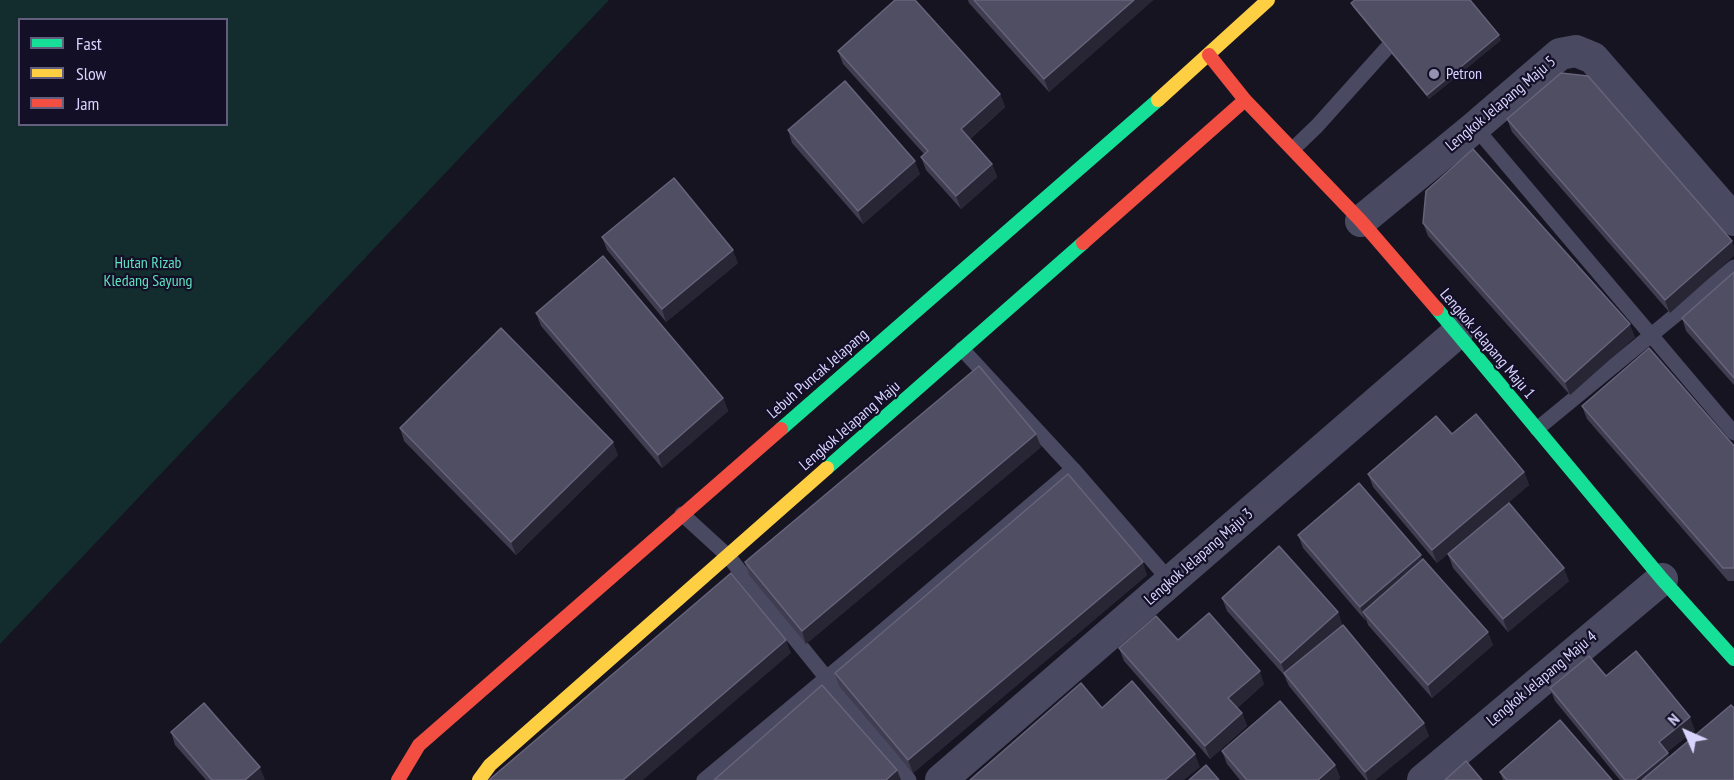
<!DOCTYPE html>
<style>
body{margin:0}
#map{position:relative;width:1734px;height:780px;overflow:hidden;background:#161421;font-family:"PT Sans Narrow",sans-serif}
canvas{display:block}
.legend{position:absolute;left:18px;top:18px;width:210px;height:108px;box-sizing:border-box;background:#130f26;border:2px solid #625e7d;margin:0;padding:8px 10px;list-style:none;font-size:18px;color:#d9d4ff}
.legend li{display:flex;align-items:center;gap:12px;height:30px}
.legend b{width:30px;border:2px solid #625e7d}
.north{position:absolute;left:1656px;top:702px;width:60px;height:60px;-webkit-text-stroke:4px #130f26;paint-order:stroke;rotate:315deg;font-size:16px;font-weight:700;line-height:24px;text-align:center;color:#d9d4ff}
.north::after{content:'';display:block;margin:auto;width:21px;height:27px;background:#d9d4ff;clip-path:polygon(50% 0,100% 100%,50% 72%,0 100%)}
</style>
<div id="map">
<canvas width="1734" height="780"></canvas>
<ul class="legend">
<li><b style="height:8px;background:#16e098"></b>Fast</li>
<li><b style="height:8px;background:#ffcf43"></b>Slow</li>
<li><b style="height:8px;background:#f24e42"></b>Jam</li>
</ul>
<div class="north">N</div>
</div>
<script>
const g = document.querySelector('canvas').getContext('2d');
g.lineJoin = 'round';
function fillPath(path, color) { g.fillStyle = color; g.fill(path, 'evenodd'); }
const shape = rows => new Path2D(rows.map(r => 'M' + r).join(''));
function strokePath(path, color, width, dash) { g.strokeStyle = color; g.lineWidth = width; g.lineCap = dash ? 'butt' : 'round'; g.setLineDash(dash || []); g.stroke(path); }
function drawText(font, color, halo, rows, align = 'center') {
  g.font = font + ' "PT Sans Narrow",sans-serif'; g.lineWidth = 4.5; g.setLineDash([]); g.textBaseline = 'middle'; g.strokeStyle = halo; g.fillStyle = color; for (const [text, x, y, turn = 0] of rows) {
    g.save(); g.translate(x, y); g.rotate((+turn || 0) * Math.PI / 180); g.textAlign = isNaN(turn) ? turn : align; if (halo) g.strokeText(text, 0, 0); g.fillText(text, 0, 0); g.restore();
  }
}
fillPath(shape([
 [0,0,609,0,0,644],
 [20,20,226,20,226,124,20,124]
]), '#132c2d');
strokePath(shape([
 [1475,127,1734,433],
 [1293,149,1317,126,1387,48],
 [962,349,1073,469,1171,582],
 [1537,429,1734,267],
 [682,514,728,556,909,780],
 [704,780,878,635,1073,469]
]), '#4a4962', 15);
strokePath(shape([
 [1361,221,1475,127,1560,54,1576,51,1593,58,1734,220],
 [941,780,1457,333],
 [1423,780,1662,579]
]), '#4a4962', 32);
strokePath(shape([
 [1437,309,1662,579,1734,659],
 [781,429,1158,100],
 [827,468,1083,243]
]), '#16e098', 14);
strokePath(shape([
 [1158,100,1268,0],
 [479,780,490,765,827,468]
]), '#ffcf43', 14);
strokePath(shape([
 [1209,55,1245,100,1361,221,1437,309],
 [1083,243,1245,100],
 [398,780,419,745,781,429]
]), '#f24e42', 14);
fillPath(shape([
 [968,0,1153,0,1049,92,969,3],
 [1351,3,1501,40,1429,99,1353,7],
 [838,51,1000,94,1005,107,970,139,992,164,997,177,961,209,926,170,921,157,924,154,843,64],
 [1588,76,1670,313,1512,132,1507,119],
 [788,130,920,174,863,224,792,143],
 [1423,223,1635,337,1570,395,1428,236],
 [602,237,738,263,666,322,607,250],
 [1734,272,1734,385,1686,331,1682,318],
 [536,313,723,398,728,411,662,468,541,326],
 [1582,406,1734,446,1734,581,1728,581,1587,419],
 [400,428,618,455,516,555,404,441],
 [1452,434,1524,472,1529,485,1437,563,1373,487,1368,474],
 [1041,447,806,644,749,575,745,562],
 [1298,535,1422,560,1493,645,1432,698,1368,625,1366,619,1365,620,1303,548],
 [1448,554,1569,581,1508,632,1453,568],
 [1147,575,913,773,839,686,835,673],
 [1222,598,1338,612,1342,625,1429,736,1375,780,1366,780,1289,686,1284,675,1227,611],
 [1178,640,1264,684,1237,708,1242,713,1247,726,1210,759,1124,661,1119,648],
 [1606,676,1695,730,1667,752,1669,757,1734,780,1620,780,1555,701,1550,688],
 [171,732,265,780,206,780,175,745],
 [1222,751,1335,765,1340,778,1338,780,1240,780,1227,764],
 [1500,772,1612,780,1503,780]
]), '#403d50');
fillPath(shape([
 [1134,0,1153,0,1049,92,1044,79],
 [1499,35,1501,40,1429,99,1427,95],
 [1000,94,1005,107,966,142,961,129],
 [915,161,920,174,863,224,858,211],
 [992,164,997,177,961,209,956,196],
 [1732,241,1734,246,1734,256,1670,313,1665,300],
 [733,250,738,263,666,322,662,309],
 [1630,324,1635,337,1570,395,1565,382],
 [723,398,728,411,662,468,658,455],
 [1036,434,1041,447,806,644,802,631],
 [613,442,618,455,516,555,511,542],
 [1524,472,1529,485,1437,563,1432,550],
 [1421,555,1425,568,1363,612,1366,619,1365,620,1360,607],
 [1143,562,1147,575,913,773,908,760],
 [1564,568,1569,581,1508,632,1503,619],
 [1338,612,1342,625,1286,676,1281,663],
 [1488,632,1493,645,1432,698,1428,685],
 [786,640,791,653,643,780,623,780],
 [1260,671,1264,684,1233,711,1228,698],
 [1242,713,1247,726,1210,759,1205,746],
 [1690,717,1695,730,1663,755,1659,742],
 [1424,723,1429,736,1375,780,1368,780,1365,772],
 [1668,753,1672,766,1656,780,1635,780],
 [1195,754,1200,767,1184,780,1165,780],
 [1335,765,1340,778,1338,780,1318,780],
 [260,767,265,780,245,780],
 [897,770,901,780,886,780]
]), '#282635');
const building = shape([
 [895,0,915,0,1000,94,961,129,992,164,956,196,921,157,928,151,838,51,895,0],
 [974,0,1134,0,1044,79,974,0],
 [1355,0,1470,0,1499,35,1427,95,1351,3,1355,0],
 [1561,73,1588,76,1732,241,1665,300,1507,119,1561,73],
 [845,81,915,161,858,211,788,130,845,81],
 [1473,149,1630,324,1565,382,1423,223,1426,191,1473,149],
 [674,178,733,250,662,309,602,237,674,178],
 [603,256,723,398,658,455,536,313,603,256],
 [1734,272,1734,378,1682,318,1734,272],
 [501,328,613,442,511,542,400,428,501,328],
 [1649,348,1734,446,1734,568,1723,568,1582,406,1649,348],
 [979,366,1036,434,802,631,745,562,979,366],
 [1476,414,1524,472,1432,550,1368,474,1436,416,1452,434,1476,414],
 [1068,474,1143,562,908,760,835,673,1068,474],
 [1359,483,1421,555,1360,607,1298,535,1359,483],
 [1509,503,1564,568,1503,619,1448,554,1509,503],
 [1279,546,1338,612,1281,663,1222,598,1279,546],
 [1423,559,1488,632,1428,685,1363,612,1423,559],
 [731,573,786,640,623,780,489,780,731,573],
 [1209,613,1260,671,1228,698,1242,713,1205,746,1119,648,1156,616,1178,640,1209,613],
 [1343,625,1424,723,1365,772,1284,673,1343,625],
 [1636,651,1690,717,1659,742,1668,753,1635,780,1625,780,1550,688,1589,656,1606,676,1636,651],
 [1132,681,1195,754,1165,780,970,780,1081,683,1102,708,1132,681],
 [822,685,897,770,886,780,714,780,822,685],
 [1280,701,1335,765,1318,780,1247,780,1222,751,1280,701],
 [204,703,260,767,245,780,212,780,171,732,204,703],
 [1731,705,1734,708,1734,780,1642,780,1731,705],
 [1560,720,1612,780,1507,780,1500,772,1560,720],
 [1466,761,1482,780,1445,780,1466,761],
 [1206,765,1219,780,1189,780,1206,765]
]);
fillPath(building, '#504e63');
strokePath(building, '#66637b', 1.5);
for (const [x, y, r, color] of [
 [1434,74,6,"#9591b1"]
]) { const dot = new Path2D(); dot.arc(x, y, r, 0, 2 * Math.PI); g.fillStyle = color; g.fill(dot); strokePath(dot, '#130f26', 2); }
drawText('16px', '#d9d4ff', '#130f26', [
 ["Petron",1446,74]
], 'left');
drawText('16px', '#d9d4ff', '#130f26', [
 ["Lengkok Jelapang Maju 5",1501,104,-40],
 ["Lengkok Jelapang Maju 1",1487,344,50],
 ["Lebuh Puncak Jelapang",818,374,-41],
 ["Lengkok Jelapang Maju",850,426,-41],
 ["Lengkok Jelapang Maju 3",1199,557,-41],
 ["Lengkok Jelapang Maju 4",1542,679,-40]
]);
drawText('16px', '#5fe0c0', '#130f26', [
 ["Hutan Rizab",148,263],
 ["Kledang Sayung",148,281]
]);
</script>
